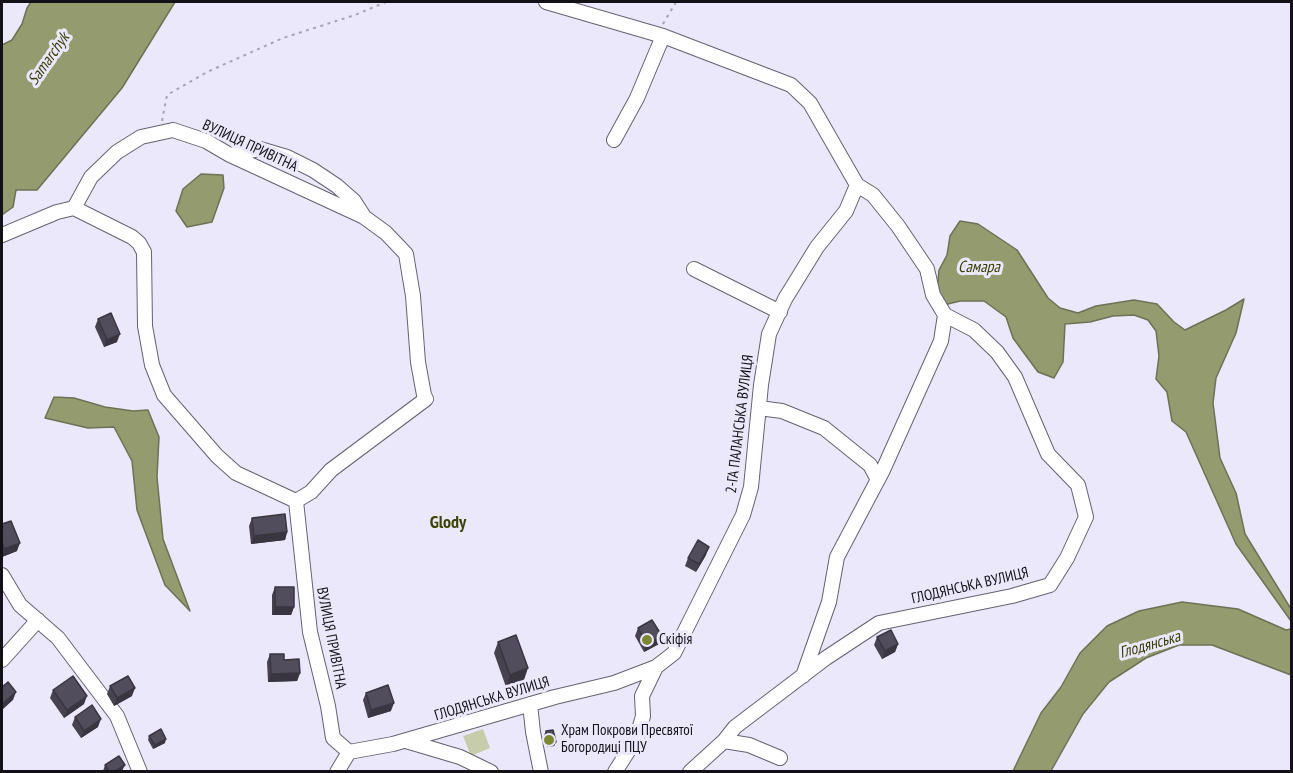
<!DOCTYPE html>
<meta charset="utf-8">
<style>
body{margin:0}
#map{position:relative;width:1293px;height:773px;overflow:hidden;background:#ece8fb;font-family:"PT Sans Narrow",sans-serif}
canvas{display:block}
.frame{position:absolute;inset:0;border:3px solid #131117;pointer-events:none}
</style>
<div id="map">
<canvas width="1293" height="773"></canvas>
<div class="frame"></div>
</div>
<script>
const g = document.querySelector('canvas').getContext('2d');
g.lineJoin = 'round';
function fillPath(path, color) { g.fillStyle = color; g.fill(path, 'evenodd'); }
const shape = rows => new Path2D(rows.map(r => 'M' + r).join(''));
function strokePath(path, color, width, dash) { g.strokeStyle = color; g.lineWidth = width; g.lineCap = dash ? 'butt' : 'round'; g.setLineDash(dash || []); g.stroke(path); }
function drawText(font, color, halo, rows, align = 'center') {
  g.font = font + ' "PT Sans Narrow",sans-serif'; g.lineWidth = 6; g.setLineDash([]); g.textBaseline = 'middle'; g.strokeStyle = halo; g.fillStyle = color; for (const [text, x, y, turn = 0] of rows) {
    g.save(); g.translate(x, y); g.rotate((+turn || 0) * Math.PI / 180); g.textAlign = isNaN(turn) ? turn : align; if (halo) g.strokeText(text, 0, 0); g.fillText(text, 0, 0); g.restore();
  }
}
fillPath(shape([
 [483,729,490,748,471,756,463,736]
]), '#c7cdab');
const water = shape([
 [31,2,175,2,122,88,37,190,16,190,13,207,2,215,2,45,12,40,22,24,27,8,31,2],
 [201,174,223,175,224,188,212,222,187,227,176,211,183,189,201,174],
 [960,221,978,224,1017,250,1048,298,1060,308,1078,313,1096,306,1134,300,1157,304,1174,322,1185,330,1226,310,1244,299,1236,333,1216,378,1213,403,1220,458,1236,493,1245,534,1291,609,1291,621,1236,544,1186,432,1172,421,1167,392,1156,379,1159,356,1156,331,1148,320,1134,315,1113,316,1090,322,1065,324,1063,362,1054,378,1038,372,1013,338,1006,317,984,301,960,301,944,305,937,291,939,270,947,255,950,236,960,221],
 [54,397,74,398,105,407,133,411,148,410,159,437,157,477,163,539,190,611,165,585,137,510,132,461,114,427,88,428,45,418,54,397],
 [1182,602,1238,609,1286,630,1291,629,1291,675,1212,645,1179,645,1146,658,1109,682,1083,714,1051,771,1013,771,1041,713,1061,687,1080,653,1107,626,1139,611,1182,602]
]);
fillPath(water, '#939b6f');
strokePath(water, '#6d7255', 1.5);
const minor = shape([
 [546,2,663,36,791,85,810,103,857,185,873,195,898,226,927,269,933,295,945,315],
 [614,140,637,98,663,36],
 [230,155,260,149,287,157,313,170,337,186,354,201,363,215],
 [74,208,91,177,117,152,141,137,173,130,206,141,230,155,364,217,386,233,406,254,413,296,418,362,424,395,426,399,331,470,311,492,296,501],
 [74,208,132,237,139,243,144,252,145,326,152,365,164,395,217,456,236,473,296,501],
 [2,235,57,212,74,208],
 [694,269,780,312],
 [759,408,782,411,824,428,870,465,878,480],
 [296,501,310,632,328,706,333,738,349,752],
 [2,575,20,605,58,638,117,716,140,772],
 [2,660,38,620],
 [803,676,829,602,837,557,883,470,941,341,945,315],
 [530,704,533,732,541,772],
 [406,741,460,757,491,772],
 [724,741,749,745,780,758],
 [349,752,393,744,555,697,614,683,656,667,674,653,743,515,751,487,761,385,769,334,785,299,817,247,846,211,857,185],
 [337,772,349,752],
 [615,772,637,737,643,716,642,696,656,667],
 [690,772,724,741,735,727,826,658,879,623,1012,596,1050,585,1067,558,1086,517,1078,485,1048,454,1015,377,997,352,974,330,945,315]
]);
strokePath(minor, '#656171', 16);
strokePath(shape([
 [663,24,676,2],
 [162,121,167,95,207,72,283,38,355,15,386,2]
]), '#a7a4b2', 2, [3, 4.5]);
strokePath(minor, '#fff', 14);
fillPath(shape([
 [98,319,117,342,104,347,95,327],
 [252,518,287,532,285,540,251,544,249,526],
 [2,524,17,551,2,557],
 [706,555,696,572,685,566,688,558],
 [275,587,294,607,291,615,272,615,272,595],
 [638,628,659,644,644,652,635,636],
 [877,637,898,644,895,652,882,659,874,645],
 [498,642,524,680,506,687,494,653],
 [270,654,284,660,300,673,297,681,268,682,267,662],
 [110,686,132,696,114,706,107,694],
 [53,690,84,704,64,718,50,698],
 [366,693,391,711,368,718,363,700],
 [75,717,98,727,81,738,72,725],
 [546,731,556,742,554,746,547,747,544,735],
 [149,736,165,743,153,749,148,740],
 [105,765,122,771,103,771]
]), '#464250');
fillPath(shape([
 [120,334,117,342,104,347,107,340],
 [287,532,285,540,251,544,254,536],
 [20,543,17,551,2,557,4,549],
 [709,547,706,555,696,572,699,564],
 [275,607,294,607,291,615,272,615],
 [662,636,659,644,644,652,647,644],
 [898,644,895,652,882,659,885,651],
 [528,668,524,680,506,687,510,675],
 [300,673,297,681,268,682,271,674],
 [135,688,132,696,114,706,117,698],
 [16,692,13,700,2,710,2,704],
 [87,696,84,704,64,718,67,710],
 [394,703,391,711,368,718,371,710],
 [101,719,98,727,81,738,84,731],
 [166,739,165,743,153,749,155,745],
 [556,742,554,746,547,747,548,743],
 [125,765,122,771,115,771]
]), '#393641');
const building = shape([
 [111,313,120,334,107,340,98,319,111,313],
 [285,514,287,532,254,536,252,518,285,514],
 [11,521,20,543,4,549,2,541,2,524,11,521],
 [698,540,709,547,699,564,688,558,698,540],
 [275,587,294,587,294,607,275,607,275,587],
 [652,620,662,636,647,644,638,628,652,620],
 [891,630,898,644,885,651,877,637,891,630],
 [516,635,528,668,510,675,498,642,516,635],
 [270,654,284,654,284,660,299,659,300,673,271,674,270,654],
 [73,676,87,696,67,710,53,690,73,676],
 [128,676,135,688,117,698,110,686,128,676],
 [8,682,16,692,2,704,2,687,8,682],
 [388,685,394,703,371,710,366,693,388,685],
 [92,705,101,719,84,731,75,717,92,705],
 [161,729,166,739,155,745,149,736,161,729],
 [553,730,556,742,548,743,546,731,553,730],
 [119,756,125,765,115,771,109,771,105,765,119,756]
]);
fillPath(building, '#514d5d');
strokePath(building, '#393641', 1.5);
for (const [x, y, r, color] of [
 [647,640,6,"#7c8733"],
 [549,740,6,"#7c8733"]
]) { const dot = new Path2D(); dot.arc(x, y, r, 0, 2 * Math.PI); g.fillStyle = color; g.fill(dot); strokePath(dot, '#ece8fb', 2); }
drawText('15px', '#131117', '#ece8fb', [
 ["ВУЛИЦЯ ПРИВІТНА",250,146,25],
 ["2-ГА ПАЛАНСЬКА ВУЛИЦЯ",740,424,-83],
 ["ГЛОДЯНСЬКА ВУЛИЦЯ",970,586,-13],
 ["ВУЛИЦЯ ПРИВІТНА",331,638,79],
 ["ГЛОДЯНСЬКА ВУЛИЦЯ",492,699,-17]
]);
drawText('15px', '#131117', '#ece8fb', [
 ["Скіфія",659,640],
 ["Храм Покрови Пресвятої",561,731],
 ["Богородиці ПЦУ",561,748]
], 'left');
drawText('italic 16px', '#383e07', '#ece8fb', [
 ["Samarchyk",49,59,-55],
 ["Самара",979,267],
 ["Глодянська",1150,645,-16]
]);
drawText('bold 18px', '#3d4305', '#ece8fb', [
 ["Glody",448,523]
]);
</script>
